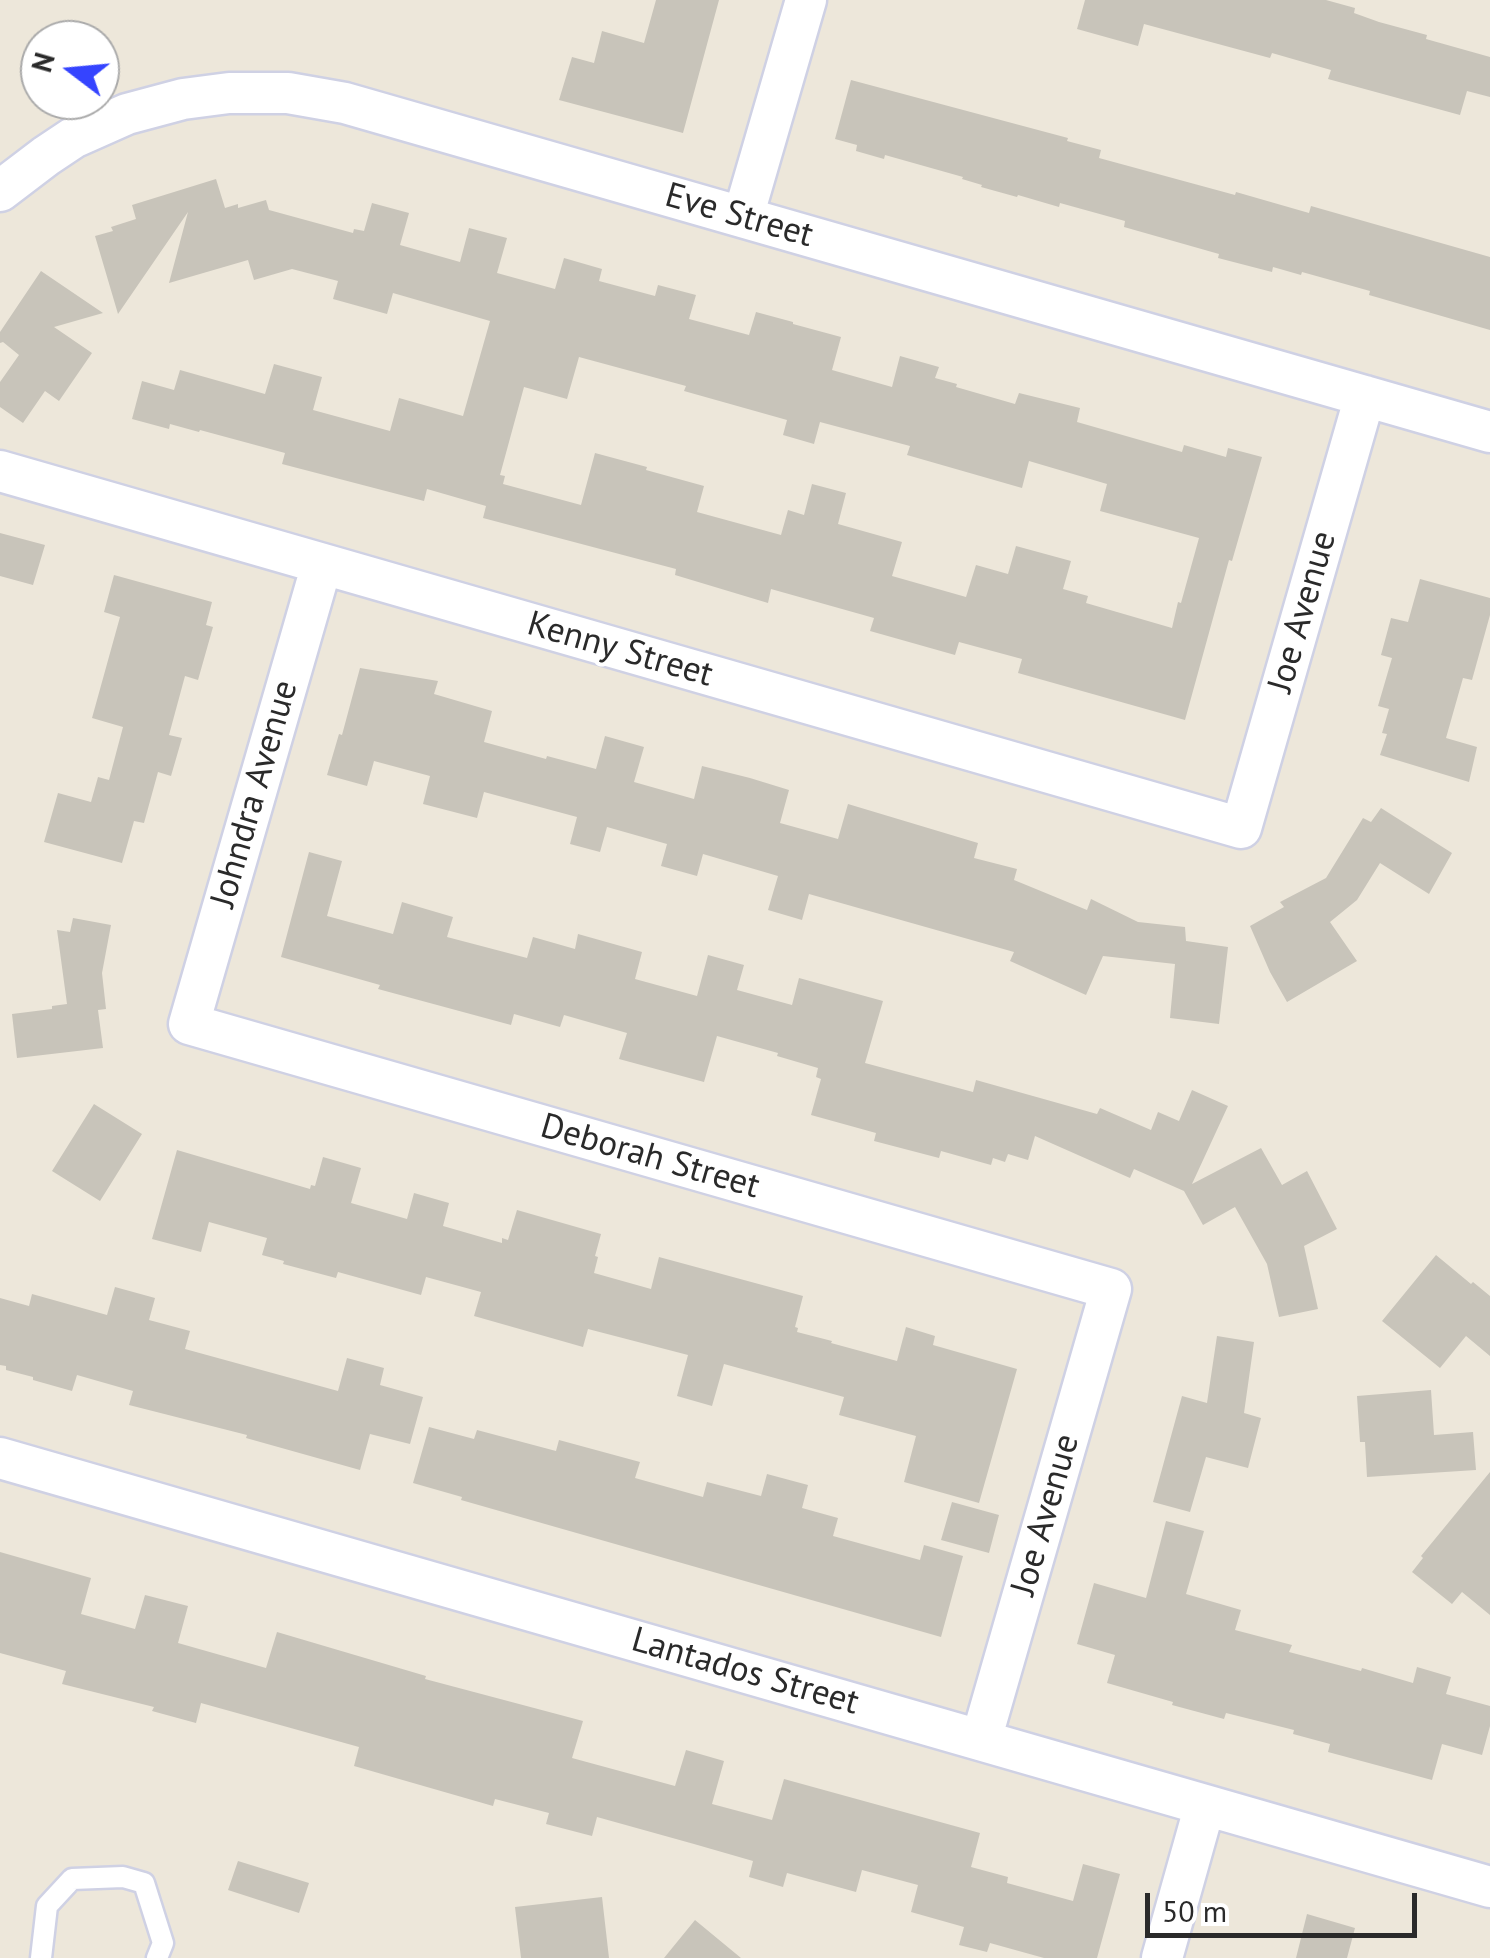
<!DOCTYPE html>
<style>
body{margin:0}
#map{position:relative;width:1490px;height:1958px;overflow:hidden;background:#ede7da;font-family:"PT Sans",sans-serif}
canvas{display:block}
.north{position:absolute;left:20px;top:20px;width:100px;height:100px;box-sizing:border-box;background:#fff;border:2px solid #aaa;border-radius:50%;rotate:286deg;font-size:28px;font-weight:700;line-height:40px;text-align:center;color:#2a2a2a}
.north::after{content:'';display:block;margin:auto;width:35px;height:45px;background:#3544ff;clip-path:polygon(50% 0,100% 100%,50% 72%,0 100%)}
.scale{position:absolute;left:1145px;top:1893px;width:272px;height:45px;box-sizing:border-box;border:5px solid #2a2a2a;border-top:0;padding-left:12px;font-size:30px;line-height:35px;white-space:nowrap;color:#2a2a2a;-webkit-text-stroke:8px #fff;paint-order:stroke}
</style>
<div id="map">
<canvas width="1490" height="1958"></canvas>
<div class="north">N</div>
<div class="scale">50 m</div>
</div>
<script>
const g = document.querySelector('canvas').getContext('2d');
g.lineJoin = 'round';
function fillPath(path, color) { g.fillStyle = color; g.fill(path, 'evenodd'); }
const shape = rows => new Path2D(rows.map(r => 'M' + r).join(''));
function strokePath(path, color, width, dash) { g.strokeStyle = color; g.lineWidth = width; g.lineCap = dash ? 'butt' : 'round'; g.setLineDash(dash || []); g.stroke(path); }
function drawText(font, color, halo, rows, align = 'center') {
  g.font = font + ' "PT Sans",sans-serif'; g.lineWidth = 8; g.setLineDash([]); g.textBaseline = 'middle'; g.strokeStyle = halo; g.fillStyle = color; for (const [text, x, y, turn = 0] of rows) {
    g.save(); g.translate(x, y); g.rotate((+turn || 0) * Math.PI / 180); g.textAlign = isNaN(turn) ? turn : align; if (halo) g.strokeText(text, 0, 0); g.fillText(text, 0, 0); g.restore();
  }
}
fillPath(shape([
 [656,0,719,0,683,133,559,100,572,57,594,63,602,31,644,43],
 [1085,0,1326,0,1355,8,1354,13,1379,22,1427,35,1426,39,1490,57,1490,97,1467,91,1460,115,1328,79,1331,70,1272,53,1270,58,1144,24,1138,46,1077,29],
 [851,80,1068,138,1067,141,1101,150,1099,158,1235,195,1236,192,1309,213,1311,206,1490,257,1490,330,1369,295,1370,291,1302,272,1301,275,1273,267,1272,272,1218,258,1219,254,1124,227,1125,221,1060,203,1059,207,1018,195,1017,197,981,187,982,185,962,179,963,177,885,155,884,159,856,151,857,145,835,139],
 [216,179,225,208,238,204,238,208,266,200,269,210,353,233,354,229,364,231,372,203,409,213,400,245,460,262,469,228,507,238,497,273,555,289,564,258,602,269,599,281,655,296,658,285,696,295,689,319,749,335,756,312,793,322,793,324,841,337,832,370,892,387,900,356,939,367,935,378,957,384,956,387,1015,404,1019,393,1080,408,1077,422,1182,452,1184,445,1226,457,1228,448,1262,457,1232,561,1229,560,1185,720,1018,673,1022,659,959,642,955,655,870,631,874,618,771,589,768,603,675,575,676,569,483,518,486,506,427,489,424,501,282,464,285,453,200,430,199,432,170,424,169,429,132,419,142,381,174,390,180,370,265,394,274,364,322,377,313,410,390,431,399,398,463,416,490,321,393,293,387,314,333,299,338,281,292,269,254,280,248,260,169,283,188,212,118,314,95,236,113,231,111,227,136,219,132,205],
 [579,357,686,386,684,391,787,420,783,435,814,444,820,422,910,446,907,455,1022,488,1029,461,1107,484,1100,511,1199,538,1181,603,1178,602,1172,628,1086,603,1088,596,1063,589,1071,561,1016,546,1008,574,976,565,966,597,892,576,902,542,838,524,846,493,812,484,804,515,788,510,781,535,697,512,704,486,646,470,647,467,595,453,581,505,503,484,505,476,500,475,524,387,567,399],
 [41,271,103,313,54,327,92,353,59,401,45,391,23,423,0,407,0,382,19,355,3,342,0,343,0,332],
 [0,533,45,545,33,585,0,576],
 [114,575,212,602,206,625,213,627,198,680,185,676,169,735,182,738,171,776,158,772,144,823,134,821,122,863,44,842,58,793,91,802,98,777,109,780,123,727,92,718,120,617,104,612],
 [1420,579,1490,598,1490,615,1472,680,1463,678,1446,738,1477,747,1469,782,1380,755,1387,734,1382,733,1389,709,1378,706,1392,658,1381,655,1391,618,1408,622],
 [360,668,438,681,434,694,492,711,484,742,546,759,547,756,596,769,605,736,644,747,634,782,694,799,702,766,750,778,789,790,780,823,838,839,848,804,978,843,974,858,1017,869,1014,880,1087,910,1091,899,1138,922,1185,927,1186,941,1228,947,1219,1024,1170,1018,1175,964,1103,956,1086,995,1010,961,1014,952,809,894,802,920,768,910,778,876,703,854,697,876,661,866,667,844,607,827,600,852,570,844,577,817,484,792,477,818,423,804,430,776,374,761,367,786,327,775,339,734,342,735],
 [1381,808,1452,853,1429,894,1380,863,1357,900,1330,922,1357,961,1287,1002,1270,972,1250,926,1284,907,1280,902,1326,878,1363,818,1371,822],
 [309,852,342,861,327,916,393,934,402,902,453,917,447,937,527,958,533,937,575,949,578,934,642,952,635,979,697,996,708,955,744,965,737,990,792,1005,799,978,883,1001,865,1063,973,1092,976,1080,1097,1114,1100,1108,1151,1130,1158,1112,1179,1121,1192,1090,1228,1106,1192,1184,1261,1148,1282,1185,1307,1171,1337,1229,1304,1246,1318,1309,1279,1317,1267,1264,1235,1207,1203,1225,1184,1191,1134,1169,1130,1178,1035,1136,1028,1160,1008,1154,1005,1162,993,1158,991,1165,941,1151,939,1158,874,1141,876,1133,811,1115,821,1079,816,1077,818,1068,777,1056,778,1053,717,1036,704,1082,619,1059,627,1033,564,1015,560,1027,514,1014,511,1025,378,989,380,985,281,957],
 [73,918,111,925,102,973,106,1009,98,1010,103,1048,17,1058,12,1014,52,1009,52,1006,67,1004,57,930,70,932],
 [94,1104,142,1134,100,1201,52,1171],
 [177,1150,310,1189,311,1185,315,1186,323,1157,361,1168,351,1203,407,1219,414,1193,449,1203,443,1226,502,1243,502,1238,508,1240,517,1210,601,1234,595,1256,598,1257,594,1273,651,1289,659,1257,803,1296,795,1327,798,1328,797,1332,832,1341,831,1343,897,1361,906,1327,935,1336,933,1345,1017,1369,979,1503,904,1482,916,1436,839,1415,844,1397,724,1364,712,1406,677,1396,688,1355,588,1329,583,1347,474,1316,481,1292,426,1277,421,1295,338,1272,336,1278,283,1264,284,1261,262,1255,267,1238,209,1222,201,1252,152,1239],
 [1436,1255,1471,1284,1473,1282,1490,1296,1490,1356,1466,1336,1440,1368,1382,1321],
 [115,1287,155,1298,149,1320,190,1331,185,1349,338,1391,347,1358,384,1368,380,1385,423,1397,410,1444,370,1434,360,1470,246,1438,247,1435,129,1405,133,1391,77,1375,72,1391,33,1380,33,1377,6,1370,6,1366,0,1365,0,1298,29,1306,32,1294,107,1315],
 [1217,1336,1254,1342,1244,1413,1261,1418,1248,1468,1206,1457,1190,1512,1153,1502,1182,1396,1207,1403],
 [1431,1390,1434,1435,1473,1432,1476,1470,1367,1477,1365,1442,1360,1442,1357,1396],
 [429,1427,474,1439,477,1430,556,1451,559,1440,640,1462,635,1478,703,1497,707,1482,761,1496,767,1474,808,1485,802,1508,838,1518,833,1536,920,1560,924,1545,963,1556,941,1637,461,1500,462,1497,413,1483],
 [1490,1472,1490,1615,1462,1592,1452,1604,1412,1572,1423,1558,1421,1556],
 [952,1502,999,1515,989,1553,941,1540],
 [1166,1521,1204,1531,1186,1594,1241,1610,1235,1630,1292,1645,1289,1652,1361,1671,1362,1668,1413,1683,1417,1667,1451,1677,1446,1694,1490,1706,1490,1726,1482,1755,1442,1744,1432,1780,1328,1752,1330,1744,1293,1734,1294,1730,1226,1713,1224,1719,1172,1705,1173,1702,1107,1683,1115,1655,1077,1644,1094,1583,1146,1598],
 [0,1552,91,1578,81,1614,135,1629,145,1595,188,1606,178,1643,266,1668,277,1632,426,1676,425,1679,583,1721,572,1758,675,1786,686,1750,724,1761,712,1804,772,1820,784,1779,980,1833,971,1867,1008,1877,1007,1883,1073,1901,1083,1864,1120,1874,1097,1958,1044,1958,990,1943,987,1952,959,1945,964,1927,911,1912,918,1885,862,1870,856,1892,787,1873,783,1887,749,1877,753,1861,694,1844,597,1817,592,1836,546,1824,549,1813,495,1799,493,1806,354,1766,359,1747,201,1703,196,1723,152,1711,154,1707,62,1684,66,1671,0,1653],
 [238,1861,309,1883,299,1913,228,1890],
 [602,1897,609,1958,521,1958,515,1907],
 [1307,1914,1355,1928,1347,1958,1296,1958],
 [695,1920,741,1958,664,1958]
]), '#c8c4ba');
const lane = shape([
 [41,1958,47,1906,72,1879,123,1877,144,1883,163,1943,157,1958]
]);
const street = shape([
 [0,191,46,156,73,138,127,114,183,99,229,93,288,93,345,103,1490,432],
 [743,217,806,0],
 [0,471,1241,828,1365,396],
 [322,564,189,1024,1111,1289,981,1740],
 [0,1458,1490,1887],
 [1162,1958,1205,1805]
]);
strokePath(lane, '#cfd1e4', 25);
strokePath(street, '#cfd1e4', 45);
strokePath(lane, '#fff', 20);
strokePath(street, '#fff', 40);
drawText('35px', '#2a2a2a', '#fff', [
 ["Eve Street",739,216,16],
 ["Joe Avenue",1303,612,-74],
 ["Kenny Street",620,650,16],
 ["Johndra Avenue",255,794,-74],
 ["Deborah Street",650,1157,16],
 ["Joe Avenue",1046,1515,-74],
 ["Lantados Street",745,1672,16]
]);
</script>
